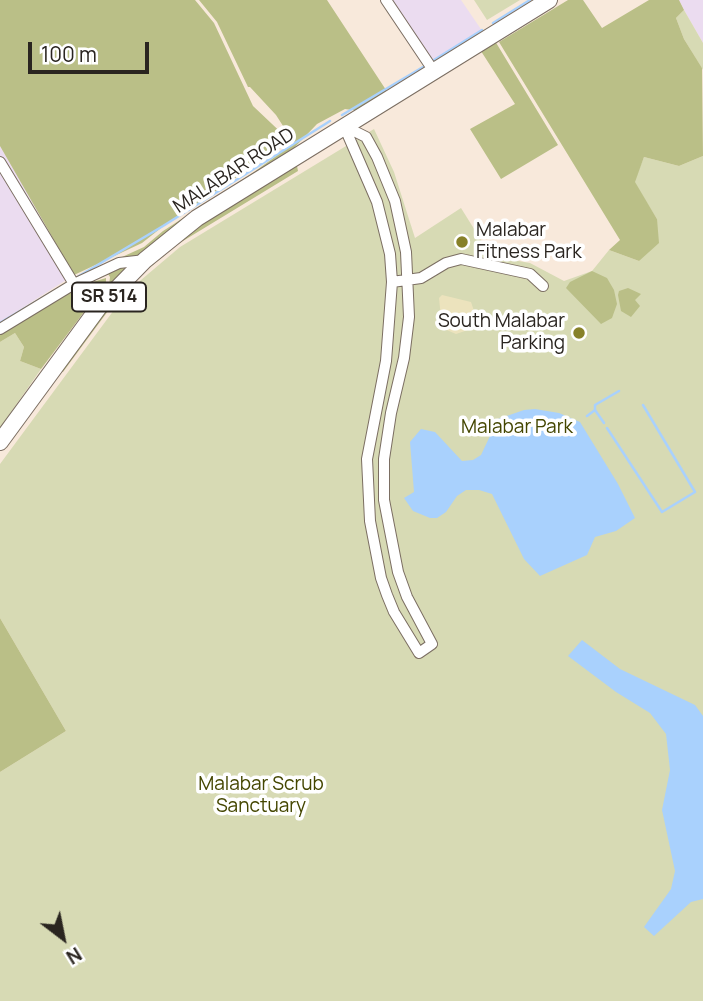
<!DOCTYPE html>
<style>
body{margin:0}
#map{position:relative;width:703px;height:1001px;overflow:hidden;background:#f8e9db;font-family:Manrope,sans-serif}
canvas{display:block}
.north{position:absolute;left:28px;top:903px;width:70px;height:70px;-webkit-text-stroke:5px #fff;paint-order:stroke;rotate:148deg;font-size:19px;font-weight:700;line-height:28px;text-align:center;color:#2a2520}
.north::after{content:'';display:block;margin:auto;width:24px;height:32px;background:#2a2520;clip-path:polygon(50% 0,100% 100%,50% 72%,0 100%)}
.scale{position:absolute;left:28px;top:42px;width:121px;height:32px;box-sizing:border-box;border:4px solid #2a2520;border-top:0;padding-left:9px;font-size:21px;line-height:24px;white-space:nowrap;color:#2a2520;-webkit-text-stroke:5px #fff;paint-order:stroke}
</style>
<div id="map">
<canvas width="703" height="1001"></canvas>
<div class="north">N</div>
<div class="scale">100 m</div>
</div>
<script>
const g = document.querySelector('canvas').getContext('2d');
g.lineJoin = 'round';
function fillPath(path, color) { g.fillStyle = color; g.fill(path, 'evenodd'); }
const shape = rows => new Path2D(rows.map(r => 'M' + r).join(''));
function strokePath(path, color, width, dash) { g.strokeStyle = color; g.lineWidth = width; g.lineCap = dash ? 'butt' : 'round'; g.setLineDash(dash || []); g.stroke(path); }
function drawText(font, color, halo, rows, align = 'center') {
  g.font = font + ' Manrope,sans-serif'; g.lineWidth = 7; g.setLineDash([]); g.textBaseline = 'middle'; g.strokeStyle = halo; g.fillStyle = color; for (const [text, x, y, turn = 0] of rows) {
    g.save(); g.translate(x, y); g.rotate((+turn || 0) * Math.PI / 180); g.textAlign = isNaN(turn) ? turn : align; if (halo) g.strokeText(text, 0, 0); g.fillText(text, 0, 0); g.restore();
  }
}
fillPath(shape([
 [389,0,461,0,485,35,434,64],
 [679,0,703,0,703,43,684,10],
 [0,146,74,275,0,322]
]), '#ebdcf0');
fillPath(shape([
 [474,0,520,0,487,20],
 [684,10,703,43,703,70,684,39,676,18],
 [374,129,394,172,415,238,461,208,491,256,530,263,564,281,592,271,609,250,639,261,657,219,634,182,644,157,679,166,703,156,703,1001,0,1001,0,772,66,731,0,618,0,464,128,291,180,247],
 [15,333,24,347,20,361,41,369,0,428,0,342]
]), '#d7dab4');
fillPath(shape([
 [0,0,195,0,214,23,253,106,290,141,161,228,142,243,74,275,0,146],
 [199,0,327,0,388,93,359,111,345,109,317,124,293,149,109,286,110,277,108,274,78,277,144,247,163,231,254,172,294,143,276,115,250,87,248,87,217,22],
 [568,0,583,0,602,28,649,0,679,0,684,10,676,18,684,39,702,68,703,156,679,166,644,157,635,182,657,219,659,243,639,261,609,250,620,240,499,42],
 [495,41,558,145,501,179,470,129,515,104,479,48],
 [296,161,298,171,178,244,125,288,63,372,59,369,102,311,148,264,199,222],
 [592,271,607,278,614,290,617,304,612,318,601,324,566,288,570,282],
 [106,278,106,283,41,369,20,361,24,347,15,333,0,342,0,334,76,287],
 [628,288,641,294,635,300,640,306,631,317,621,311,618,295,619,291],
 [0,618,66,731,0,772]
]), '#babf87');
fillPath(shape([
 [442,295,471,302,476,317,475,322,468,330,456,334,442,328,439,298]
]), '#ece3bd');
fillPath(shape([
 [535,409,559,413,580,422,618,484,635,518,616,531,595,537,587,555,540,576,524,559,492,494,479,490,466,490,457,496,446,512,437,518,430,518,413,511,404,498,414,492,410,442,421,429,435,432,462,461,473,460,481,455,498,419,524,410],
 [582,640,620,669,695,705,703,716,703,899,691,902,654,936,644,927,671,889,675,871,662,810,670,770,666,734,650,713,616,692,568,656]
]), '#a9d1fd');
strokePath(shape([
 [493,23,530,0],
 [434,60,482,30],
 [342,115,423,67],
 [74,279,163,226,330,121],
 [0,323,57,289],
 [587,416,595,410],
 [604,423,595,410,595,405,619,391],
 [607,428,662,512,695,492,643,405]
]), '#a9d1fd', 2.5);
const street = shape([
 [386,0,433,70],
 [344,126,366,137,377,157,395,201,406,252,409,317,404,358,391,413,384,459,384,500,398,572,407,597,432,644,419,653,394,612,387,595,381,578,370,521,367,459,386,361,392,282,390,254,377,202,344,126],
 [0,162,74,284],
 [392,282,421,278,446,263,461,259,530,274,543,286],
 [0,329,74,284,119,263,145,260]
]);
const primary = shape([
 [0,442,99,307,145,260,197,218,549,0]
]);
strokePath(street, '#7b6e62', 12);
strokePath(primary, '#7b6e62', 18);
strokePath(street, '#fff', 10);
strokePath(primary, '#fff', 16);
for (const [x, y, r, color] of [
 [462,242,7,"#878129"],
 [579,333,7,"#878129"]
]) { const dot = new Path2D(); dot.arc(x, y, r, 0, 2 * Math.PI); g.fillStyle = color; g.fill(dot); strokePath(dot, '#fff', 2.5); }
for (const [x, y, w] of [
 [109,297,74]
]) { const box = new Path2D(); box.roundRect(x - w / 2, y - 14.5, w, 29, 5); g.fillStyle = '#fff'; g.fill(box); strokePath(box, '#2a2520', 2); }
drawText('bold 18px', '#2a2520', null, [
 ["SR 514",109,297]
]);
drawText('19px', '#2a2520', '#fff', [
 ["MALABAR ROAD",234,171,-33]
]);
drawText('19px', '#2a2520', '#fff', [
 ["Malabar",476,231],
 ["Fitness Park",476,253],
 ["South Malabar",565,322,"right"],
 ["Parking",565,344,"right"]
], 'left');
drawText('19px', '#444600', '#fff', [
 ["Malabar Park",517,428],
 ["Malabar Scrub",261,785],
 ["Sanctuary",261,807]
]);
</script>
